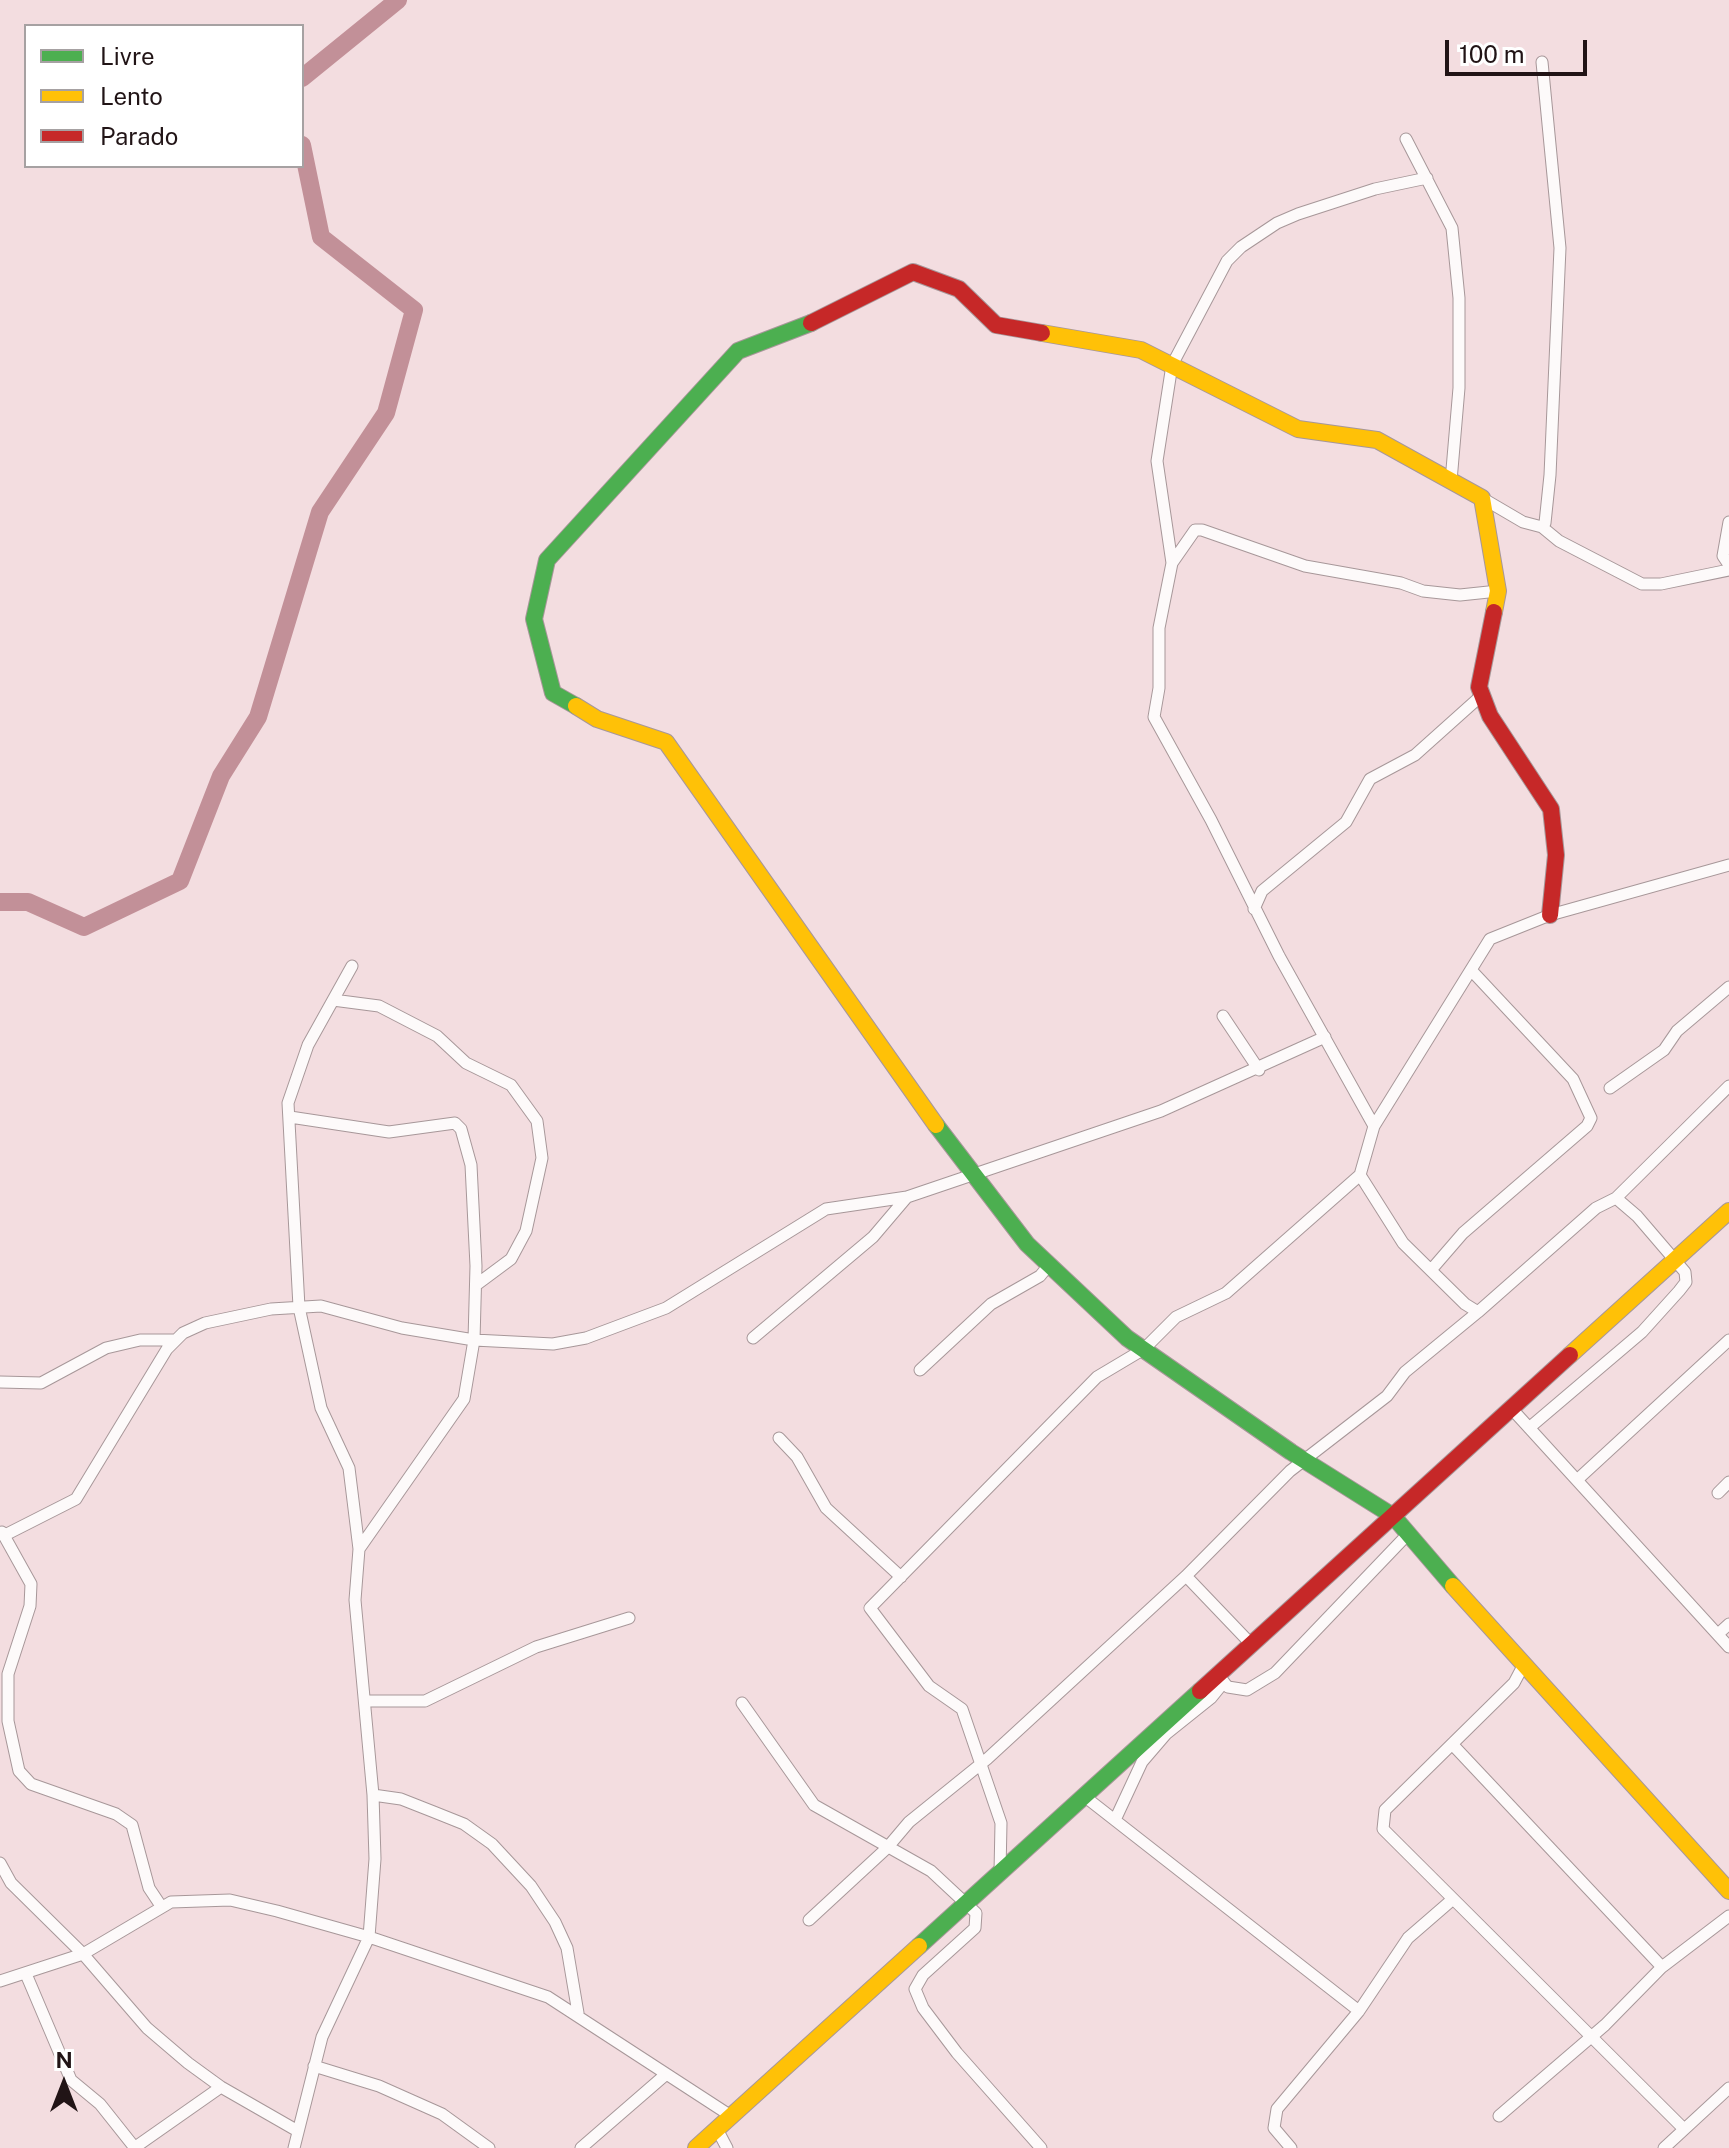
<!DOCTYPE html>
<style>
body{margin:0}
#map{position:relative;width:1729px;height:2148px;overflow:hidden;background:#f3dde0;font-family:"Public Sans",sans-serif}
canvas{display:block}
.legend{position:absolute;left:24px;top:24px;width:280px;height:144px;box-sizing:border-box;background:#fff;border:2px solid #a6a1a2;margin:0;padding:10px 14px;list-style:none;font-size:24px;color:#211416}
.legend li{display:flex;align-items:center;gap:16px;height:40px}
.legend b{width:40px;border:2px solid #a6a1a2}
.north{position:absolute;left:24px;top:2044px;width:80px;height:80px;-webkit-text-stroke:6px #fff;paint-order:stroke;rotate:0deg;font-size:22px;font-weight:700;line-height:32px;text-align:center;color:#211416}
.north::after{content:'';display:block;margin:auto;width:28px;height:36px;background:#211416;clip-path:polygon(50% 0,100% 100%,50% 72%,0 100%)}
.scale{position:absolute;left:1445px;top:40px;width:142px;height:36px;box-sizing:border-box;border:4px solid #211416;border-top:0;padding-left:10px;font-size:24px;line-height:28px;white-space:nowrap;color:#211416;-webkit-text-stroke:6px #fff;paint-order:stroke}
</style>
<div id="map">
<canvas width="1729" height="2148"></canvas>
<ul class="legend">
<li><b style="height:10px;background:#4caf50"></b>Livre</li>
<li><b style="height:10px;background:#ffc107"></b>Lento</li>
<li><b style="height:10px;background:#c62828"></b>Parado</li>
</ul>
<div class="north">N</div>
<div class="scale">100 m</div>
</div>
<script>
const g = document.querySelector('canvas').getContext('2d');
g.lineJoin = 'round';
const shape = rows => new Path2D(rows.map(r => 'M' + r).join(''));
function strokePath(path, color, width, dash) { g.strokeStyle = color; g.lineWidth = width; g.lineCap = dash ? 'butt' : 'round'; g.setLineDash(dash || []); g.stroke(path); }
strokePath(shape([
 [302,78,398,0],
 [0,902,28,902,84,927,180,881,221,776,258,717,320,512,386,413,414,310,321,237,302,145]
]), '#c29098', 18);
const street = shape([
 [1406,139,1452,228,1459,298,1459,388,1451,481],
 [1482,498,1523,522,1542,527,1545,523,1550,475,1560,248,1542,62],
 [1729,522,1723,556,1729,565],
 [1542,527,1559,541,1642,584,1661,584,1729,570],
 [1172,563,1195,530,1202,530,1305,566,1401,583,1423,591,1460,595,1498,591],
 [1254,909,1262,891,1346,822,1370,779,1415,755,1482,695],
 [352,966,308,1045,288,1103,299,1307,321,1408,349,1468,359,1549],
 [333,1000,379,1006,437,1036,466,1063,511,1085,537,1121,542,1158,526,1231,511,1259,476,1285],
 [1223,1016,1259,1070],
 [1610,1088,1664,1050,1677,1031,1729,987],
 [290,1117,389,1132,455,1123,461,1129,471,1165,476,1266,474,1340,464,1399,359,1549,355,1600,373,1795,375,1859,369,1937,322,2037,294,2148],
 [1374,1126,1279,956,1211,820,1154,717,1159,688,1159,628,1172,563,1157,461,1172,365,1227,261,1241,247,1277,223,1298,214,1375,189,1427,178],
 [1616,1198,1729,1086],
 [1431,1270,1463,1233,1587,1126,1591,1118,1573,1079,1471,970],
 [753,1338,873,1237,907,1197],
 [920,1370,991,1304,1040,1276,1049,1265],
 [0,1382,41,1383,106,1348,140,1340,175,1340],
 [1511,1408,1729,1647],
 [1529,1428,1642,1332,1679,1291,1686,1282,1685,1272,1637,1216,1616,1198,1596,1208,1478,1312,1465,1304,1403,1243,1360,1175,1374,1126,1490,939,1550,915,1729,865],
 [779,1438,797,1457,826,1508,901,1577],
 [1577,1480,1729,1340],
 [1718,1493,1729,1482],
 [2,1532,31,1584,30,1606,8,1674,8,1721,19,1771,31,1784,116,1814,132,1825,149,1888,161,1906],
 [5,1535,76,1499,167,1349,183,1333,205,1323,271,1309,321,1306,402,1328,474,1340,553,1344,586,1338,666,1308,826,1209,907,1197,1161,1111,1325,1037],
 [1186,1576,1251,1644],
 [1718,1634,1729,1624],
 [1523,1666,1514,1683,1385,1810,1383,1829,1684,2129],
 [1217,1675,1228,1687,1247,1690,1275,1673,1408,1534],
 [365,1701,425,1701,536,1647,629,1618],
 [742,1703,814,1805,931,1871,976,1913,975,1928,923,1975,915,1989,923,2008,957,2053,1041,2148],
 [1452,1744,1662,1967],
 [373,1795,401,1799,434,1812,464,1824,492,1844,531,1886,555,1922,567,1948,578,2013],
 [1084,1796,1359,2011],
 [1115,1820,1142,1762,1166,1734,1211,1698,1224,1682],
 [0,1863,11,1883,83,1954,0,1981],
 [1000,1872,1001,1823,962,1709,929,1686,870,1608,1097,1377,1144,1349,1176,1317,1226,1293,1360,1175],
 [809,1920,887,1848,909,1822,987,1759,1186,1576,1290,1471,1387,1396,1405,1372,1478,1312],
 [26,1974,71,2080,100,2104,135,2148],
 [314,2066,379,2086,442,2114,489,2148],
 [1499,2116,1605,2025,1662,1967,1729,1916],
 [717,2129,727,2148],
 [296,2130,221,2087,188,2063,147,2028,83,1954,171,1902,230,1900,277,1911,369,1937,548,1997,731,2116],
 [134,2148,221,2087],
 [581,2148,664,2076],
 [1291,2148,1274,2128,1277,2109,1359,2011,1408,1938,1453,1899],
 [1664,2148,1729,2088]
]);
const fast = shape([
 [576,706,553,693,534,619,547,560,738,351,811,323],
 [936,1125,1027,1244,1127,1338,1291,1452,1393,1516,1453,1586],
 [919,1946,1200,1691]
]);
const slow = shape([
 [1042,333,1141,350,1298,429,1377,440,1482,498,1498,591,1494,612],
 [576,706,597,719,666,742,936,1125],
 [1570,1355,1729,1211],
 [1453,1586,1729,1891],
 [696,2148,919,1946]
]);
const jam = shape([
 [811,323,913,272,959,289,996,325,1042,333],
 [1494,612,1479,687,1490,716,1551,809,1556,855,1550,915],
 [1200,1691,1570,1355]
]);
strokePath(street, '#a79799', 13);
strokePath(fast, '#a79799', 18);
strokePath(slow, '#a79799', 18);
strokePath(jam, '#a79799', 18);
strokePath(street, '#fdfafa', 11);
strokePath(fast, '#4caf50', 16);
strokePath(slow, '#ffc107', 16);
strokePath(jam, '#c62828', 16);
</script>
